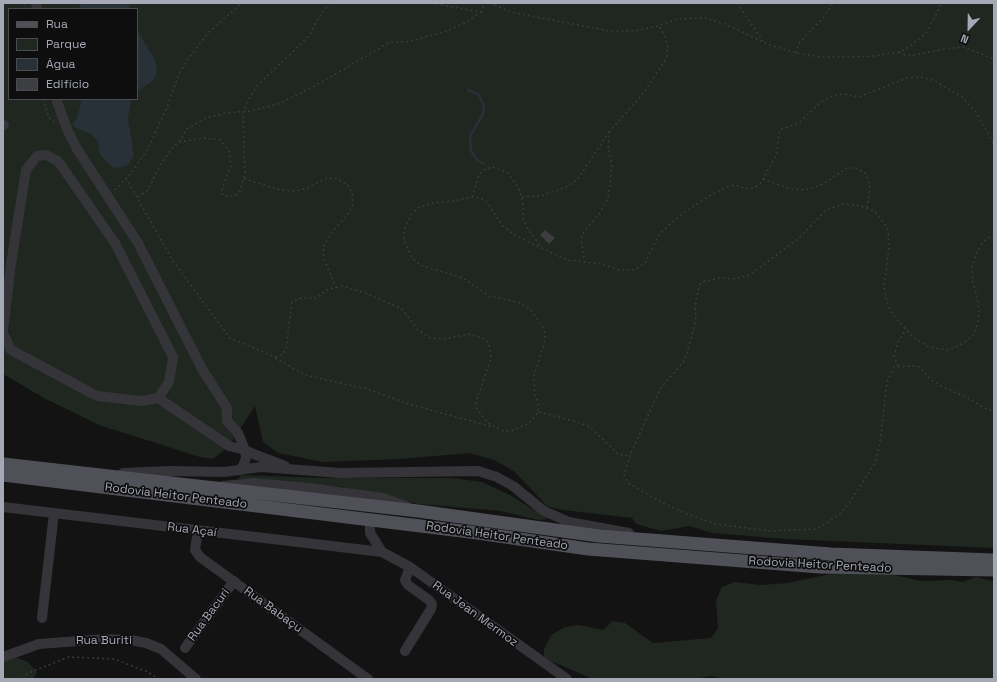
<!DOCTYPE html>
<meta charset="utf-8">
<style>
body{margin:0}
#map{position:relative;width:997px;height:682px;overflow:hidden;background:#131314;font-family:"Space Grotesk",sans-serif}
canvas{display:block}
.frame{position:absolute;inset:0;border:4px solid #a5a9b5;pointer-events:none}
.legend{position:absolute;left:8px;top:8px;width:130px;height:92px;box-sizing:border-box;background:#0e0e0f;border:1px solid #4a4c51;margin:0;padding:5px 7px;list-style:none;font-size:12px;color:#a5a9b5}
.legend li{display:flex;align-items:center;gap:8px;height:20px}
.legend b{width:20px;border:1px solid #4a4c51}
.north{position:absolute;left:949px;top:8px;width:40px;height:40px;-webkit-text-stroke:3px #0e0e0f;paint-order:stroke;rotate:202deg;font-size:11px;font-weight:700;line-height:16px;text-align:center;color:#a5a9b5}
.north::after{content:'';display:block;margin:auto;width:14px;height:18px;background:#a5a9b5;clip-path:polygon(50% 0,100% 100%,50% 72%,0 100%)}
</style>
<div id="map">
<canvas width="997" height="682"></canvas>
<div class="frame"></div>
<ul class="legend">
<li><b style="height:5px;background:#505158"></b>Rua</li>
<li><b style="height:11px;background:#1f2720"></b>Parque</li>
<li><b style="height:11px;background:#293138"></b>Água</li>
<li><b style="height:11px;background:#3d3e41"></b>Edifício</li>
</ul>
<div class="north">N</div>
</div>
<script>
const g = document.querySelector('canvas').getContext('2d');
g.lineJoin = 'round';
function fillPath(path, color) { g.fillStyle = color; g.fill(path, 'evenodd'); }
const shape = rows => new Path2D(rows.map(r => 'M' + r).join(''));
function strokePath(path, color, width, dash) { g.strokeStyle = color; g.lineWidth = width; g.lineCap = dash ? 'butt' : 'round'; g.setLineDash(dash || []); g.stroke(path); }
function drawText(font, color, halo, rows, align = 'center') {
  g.font = font + ' "Space Grotesk",sans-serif'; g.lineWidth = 3.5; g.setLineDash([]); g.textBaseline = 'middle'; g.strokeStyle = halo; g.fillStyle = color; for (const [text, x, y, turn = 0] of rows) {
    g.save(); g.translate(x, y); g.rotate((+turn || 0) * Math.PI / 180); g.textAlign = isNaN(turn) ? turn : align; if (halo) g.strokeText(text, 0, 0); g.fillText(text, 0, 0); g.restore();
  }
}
fillPath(shape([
 [3,3,994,3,994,548,785,539,712,533,689,526,661,531,636,524,632,518,563,510,547,506,514,471,494,460,470,453,400,459,323,462,278,453,263,442,255,406,229,446,213,459,200,457,99,425,44,398,3,374],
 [9,9,137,9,137,99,9,99],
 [241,475,325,478,452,478,482,482,510,495,548,519,538,520,500,511,419,504,342,487,238,479],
 [867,566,885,573,921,581,951,580,963,582,976,577,994,581,994,679,726,679,711,676,694,679,593,679,544,658,544,650,551,635,565,627,579,625,603,630,613,621,625,623,653,643,711,638,718,628,716,601,722,587,735,582,760,585,788,583],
 [3,653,28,662,37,673,33,679,3,679]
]), '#1f2720');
fillPath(shape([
 [78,3,131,3,128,9,82,9],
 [137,30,154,58,157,68,156,76,151,82,137,91],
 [82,99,131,99,128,119,134,155,129,164,123,167,114,168,100,155,98,142,91,134,74,127,72,124,77,119]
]), '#293138');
strokePath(shape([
 [468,90,478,94,484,106,483,114,470,136,471,151,478,161,484,164]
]), '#293138', 2.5);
const building = shape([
 [545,230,555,238,549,244,540,235,545,230]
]);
fillPath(building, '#3d3e41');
strokePath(building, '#2d2d30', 1);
strokePath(shape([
 [24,3,25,9],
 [431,3,481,12,485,3],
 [490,3,511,12,609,31,634,31,658,26,677,19,705,18,725,24,770,45,796,53,820,57,842,57,874,56,899,52,909,47,927,32,942,3],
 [737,3,763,41],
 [899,52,905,55,914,55,944,49,963,47,994,59],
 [796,53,799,43,824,17,833,3],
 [43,99,49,118,55,122],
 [179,142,187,129,206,118,226,113,251,111,278,104,315,86,390,42,407,42,444,32,467,22,481,12],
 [126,178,173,261,230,338,275,357,282,355,286,348,292,302,301,298,317,298,326,290,342,286,363,292,402,309,418,330,430,338,445,339,469,334,485,339,489,345,491,359,476,401,477,409,488,423,503,431,511,431,528,424,538,412,538,402,535,396,534,376,544,344,545,334,543,327,530,309,518,302,489,296,463,278,420,265,412,258,404,240,404,230,412,213,418,208,433,203,453,201,472,197,481,198,487,202,501,224,513,234,533,244,567,260,602,264,619,270,635,270,645,263,660,233,682,214,709,196,729,186,735,185,748,189,753,188,760,184,776,156,780,130,800,122,821,102,834,95,843,94,859,97,907,78,921,77,935,81,962,97,975,111,994,144],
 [244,179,281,190,295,191,307,188,327,178,338,179,348,185,352,193,353,203,349,213,332,232,323,247,324,259,336,288],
 [763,179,791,189,805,190,821,185,847,168,856,168,865,173,870,186,867,208],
 [115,190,132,172,148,149,168,105,179,74,188,59,209,32,242,3],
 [138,197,148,190,160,165,173,147,179,142,206,138,220,140,229,151,231,166,221,192,224,196,227,196,236,195,240,191,245,173,243,115,247,102,257,86,310,35,317,20,330,3],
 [472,197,479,175,483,170,493,167,508,173,519,189,523,204,523,219,528,229,542,248],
 [522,197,541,196,566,187,577,180,609,132],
 [994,234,983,242,976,254,972,268,973,283,977,297,979,310,978,323,973,335,964,343,948,350,929,347,913,337,893,315,887,303,884,287,889,247,888,230,878,215,872,210,860,206,843,204,826,210,799,238,750,275,735,279,720,278,705,281,700,284,698,291,695,306,696,320,685,360,660,389,631,453,624,475,628,483,663,503,687,514,717,524,769,531,817,529,840,514,850,502,875,463,880,443,887,382,894,367,914,366,920,367,930,379,941,386,972,400,982,407,994,411],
 [585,263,581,239,584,232,599,214,608,199,612,166,608,148,610,131,642,95,666,59,668,48,665,36,659,26],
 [275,358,305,375,367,389,412,405,493,427],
 [898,366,894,356,898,342,906,329],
 [539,412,574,421,590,427,618,454,625,456,631,453],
 [23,679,28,673,69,657,114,659,148,672,158,679]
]), '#3a3b40', 1.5, [2, 3]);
strokePath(shape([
 [36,3,37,9],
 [56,99,67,129,77,149,138,243,202,369,227,408,227,421,238,433,245,450,246,458,243,466,239,470],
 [3,125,4,125],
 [3,330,11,264,26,170,37,156,46,155,58,161,115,243,173,357,169,382,158,398],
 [3,333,11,350,97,396,142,401,158,398,229,446,245,450,256,455,285,466],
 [123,473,170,471,224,472,261,467,340,473,478,471,497,477,513,486,544,511,569,522,629,533],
 [223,486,253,483,309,488,383,498,408,507],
 [3,507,382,552,410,567,567,679],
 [370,520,370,533,382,552],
 [198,531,195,550,200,557,368,679],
 [42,618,54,513],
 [185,648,234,581],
 [405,651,431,609,432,604,429,600,408,585,405,580,410,567],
 [3,657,39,644,105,639,131,640,146,643,161,649,196,679]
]), '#343439', 10);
strokePath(shape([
 [3,464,418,511,599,536,831,554,994,560],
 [3,475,478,533,588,549,820,567,994,570]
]), '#505158', 13);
drawText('12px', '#a5a9b5', '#0e0e0f', [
 ["Rodovia Heitor Penteado",176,496,7],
 ["Rua Açaí",192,530,7],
 ["Rodovia Heitor Penteado",497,536,8],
 ["Rodovia Heitor Penteado",820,565,3],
 ["Rua Babaçu",273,610,36],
 ["Rua Jean Mermoz",475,614,36],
 ["Rua Bacuri",209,615,-54],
 ["Rua Buriti",104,641]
]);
</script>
